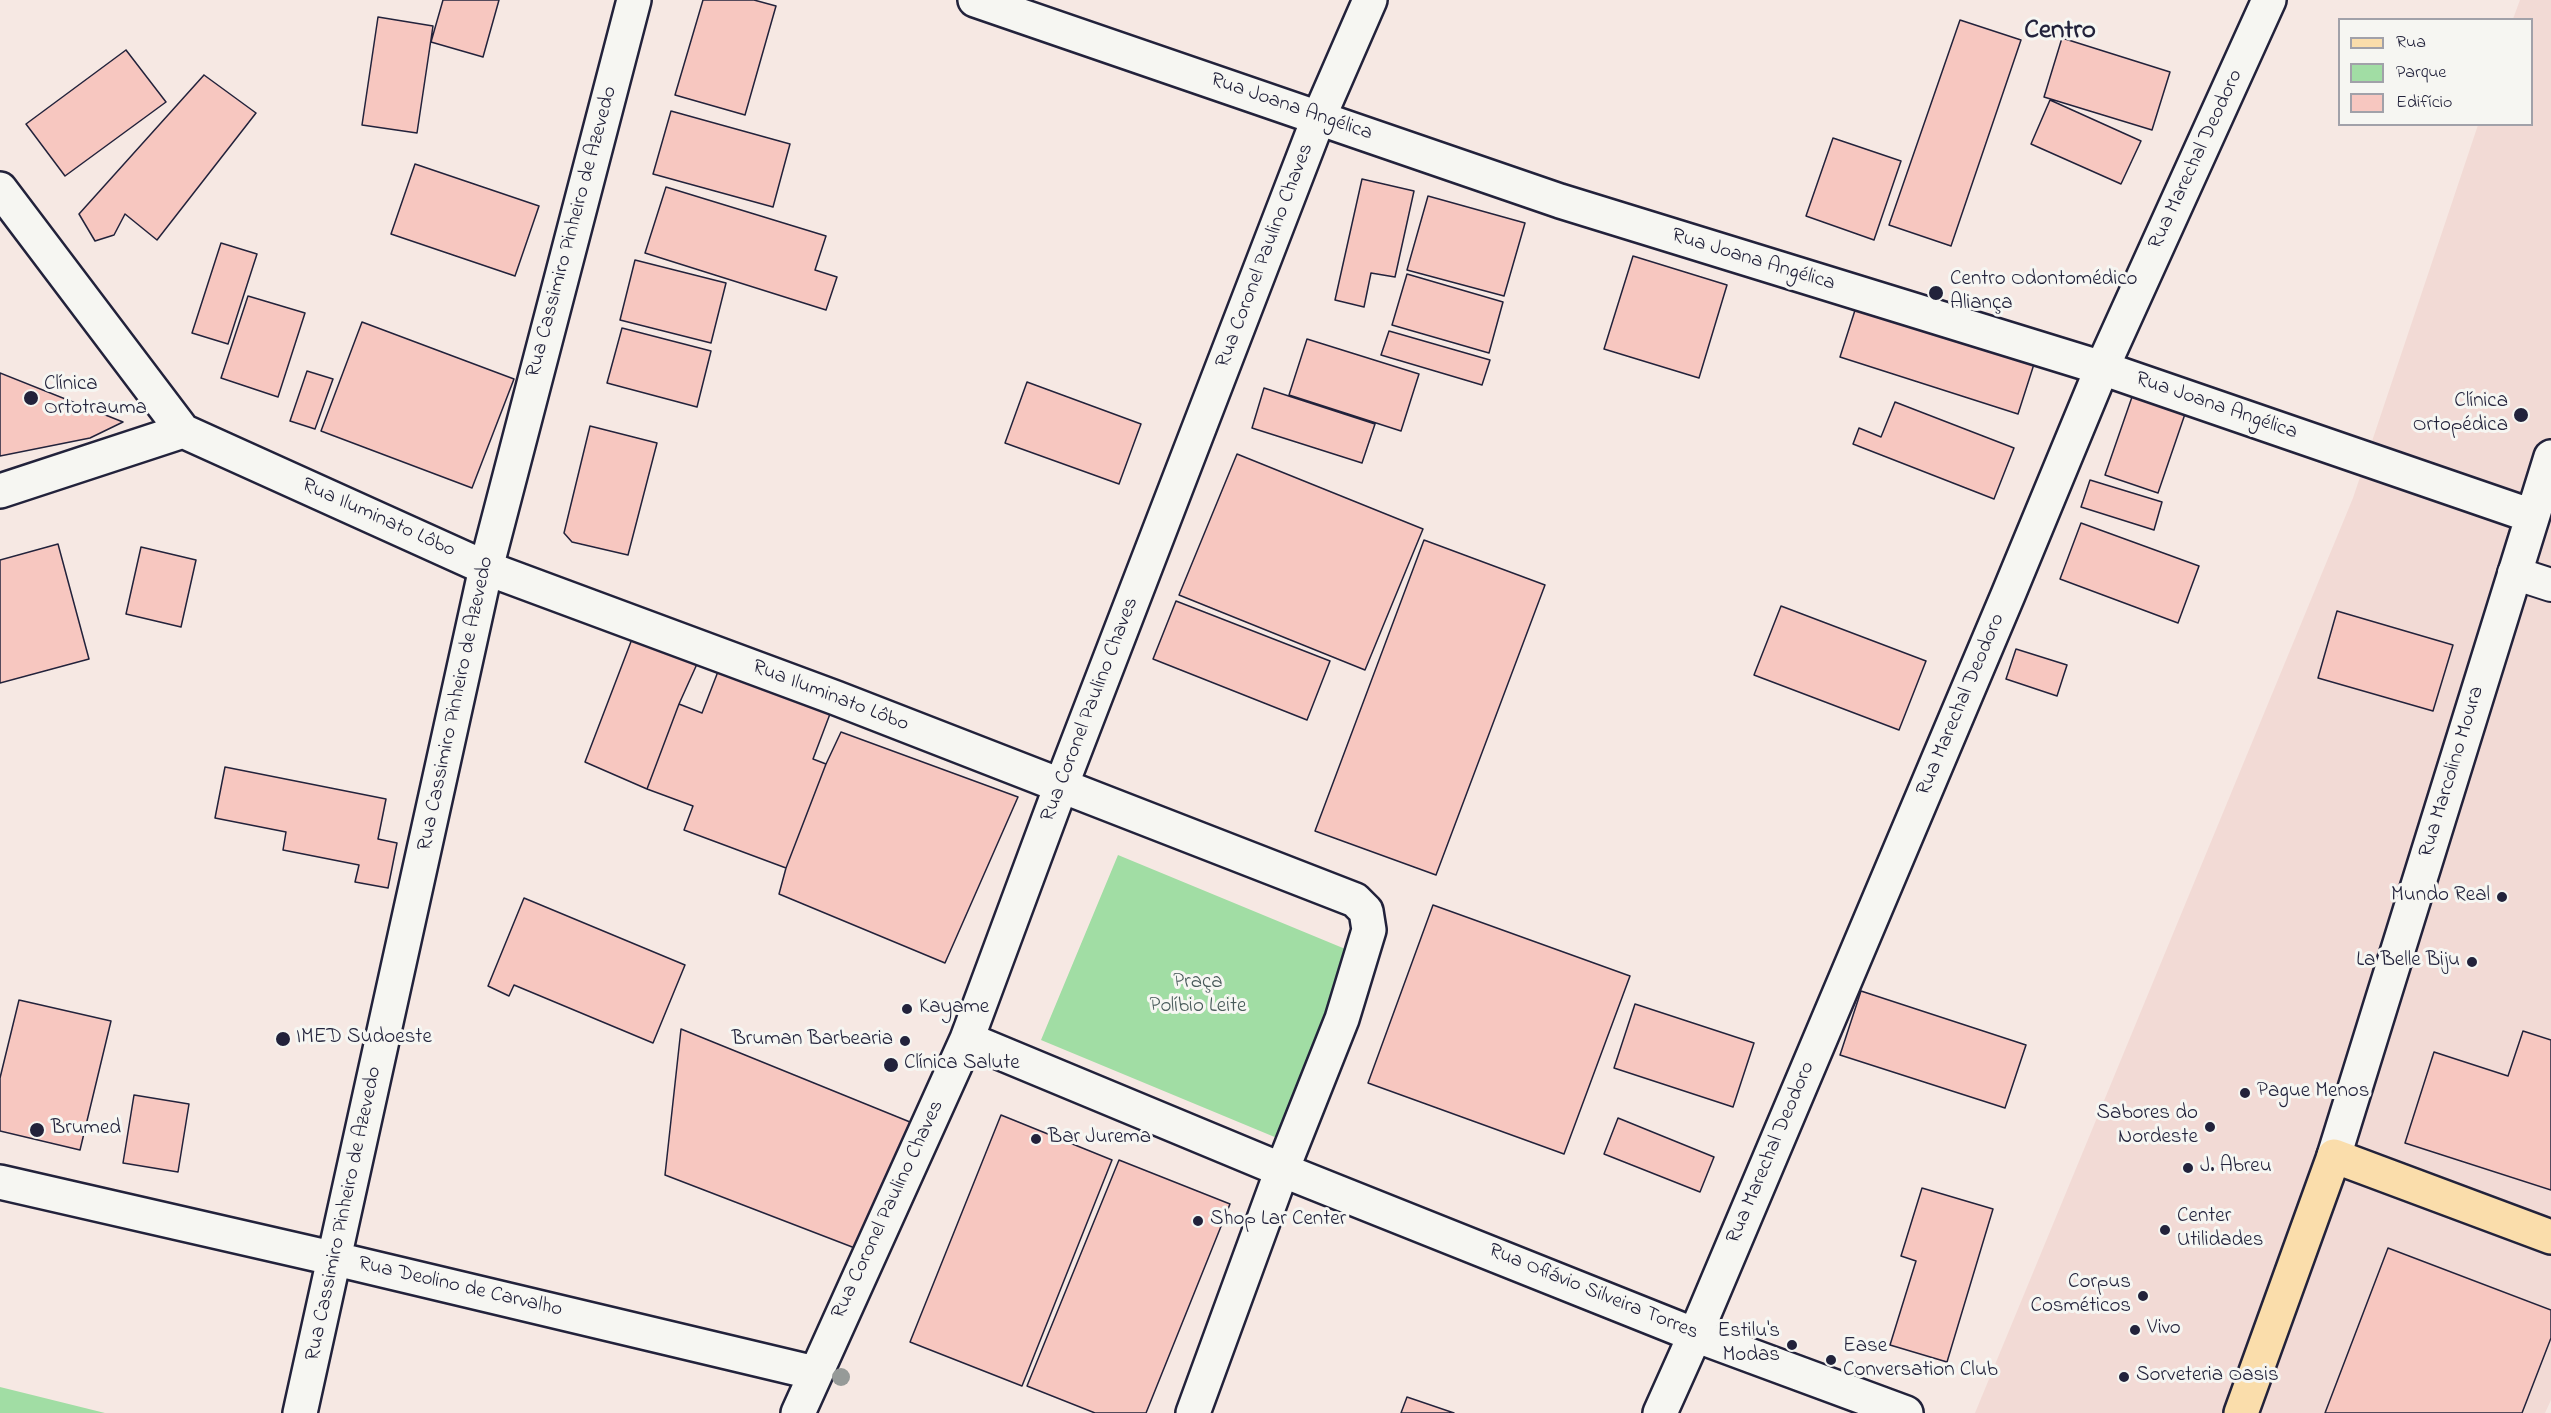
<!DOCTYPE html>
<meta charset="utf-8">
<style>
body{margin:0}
#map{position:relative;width:2551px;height:1413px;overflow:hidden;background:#f6e8e3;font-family:"Indie Flower",sans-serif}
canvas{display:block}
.legend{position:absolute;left:2338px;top:18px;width:195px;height:108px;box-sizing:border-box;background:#f6f6f2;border:2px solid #a1a1a9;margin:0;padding:8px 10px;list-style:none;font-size:18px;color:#22223b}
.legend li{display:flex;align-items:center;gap:12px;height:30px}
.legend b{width:30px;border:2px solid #a1a1a9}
</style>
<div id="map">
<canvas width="2551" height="1413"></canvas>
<ul class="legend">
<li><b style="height:8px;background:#faddab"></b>Rua</li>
<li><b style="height:16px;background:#a1dda4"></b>Parque</li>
<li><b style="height:16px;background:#f7c7c0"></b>Edifício</li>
</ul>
</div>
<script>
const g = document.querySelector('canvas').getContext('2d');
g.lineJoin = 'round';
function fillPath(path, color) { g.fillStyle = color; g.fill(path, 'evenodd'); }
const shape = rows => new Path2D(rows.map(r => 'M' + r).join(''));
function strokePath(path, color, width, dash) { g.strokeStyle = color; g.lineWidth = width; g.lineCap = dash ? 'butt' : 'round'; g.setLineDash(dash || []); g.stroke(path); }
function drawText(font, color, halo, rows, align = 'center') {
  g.font = font + ' "Indie Flower",sans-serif'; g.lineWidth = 6; g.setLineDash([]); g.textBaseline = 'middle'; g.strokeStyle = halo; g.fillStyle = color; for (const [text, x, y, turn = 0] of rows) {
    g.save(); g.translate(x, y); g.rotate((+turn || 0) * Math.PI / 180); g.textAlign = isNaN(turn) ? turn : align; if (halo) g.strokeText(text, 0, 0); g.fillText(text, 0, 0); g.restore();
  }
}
fillPath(shape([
 [2520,0,2551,0,2551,1400,2545,1413,1975,1413,2353,498,2478,125,2532,124,2532,20,2513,19]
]), '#f2dad5');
fillPath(shape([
 [1118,855,1355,953,1277,1138,1041,1040],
 [0,1387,105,1413,0,1413]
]), '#a1dda4');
const building = shape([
 [443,0,499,0,483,57,431,42,443,0],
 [703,0,754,0,776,6,745,115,675,95,703,0],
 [378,17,433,26,417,133,362,125,378,17],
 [1960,20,2021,40,1951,246,1889,225,1960,20],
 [2062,38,2170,72,2152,130,2044,97,2062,38],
 [126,50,166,102,65,176,26,124,126,50],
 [204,75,256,113,157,240,125,214,114,235,95,241,79,214,204,75],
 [2050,100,2141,141,2121,184,2031,144,2050,100],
 [671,111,790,144,773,207,653,174,671,111],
 [1833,138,1901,161,1874,240,1806,216,1833,138],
 [415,164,539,206,515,276,391,234,415,164],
 [1362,179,1414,191,1395,277,1371,273,1364,307,1335,300,1362,179],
 [666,187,826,236,815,270,837,277,826,310,645,253,666,187],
 [1428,196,1525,223,1504,296,1407,270,1428,196],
 [221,243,257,254,228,344,192,333,221,243],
 [1633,256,1727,285,1699,378,1604,349,1633,256],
 [635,260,726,283,711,343,620,320,635,260],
 [1407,274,1503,302,1489,353,1392,325,1407,274],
 [248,296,305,313,278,397,221,378,248,296],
 [1857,304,2035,361,2018,414,1840,357,1857,304],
 [362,322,514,379,472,488,321,431,362,322],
 [622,328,711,351,697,407,607,383,622,328],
 [1389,331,1490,360,1482,385,1381,355,1389,331],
 [1307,339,1419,374,1401,431,1289,395,1307,339],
 [307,371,333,379,315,429,290,421,307,371],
 [0,373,123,422,90,438,0,456,0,373],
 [1027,382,1141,424,1119,484,1005,443,1027,382],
 [1264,388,1375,424,1362,463,1252,428,1264,388],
 [2132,397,2185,414,2158,493,2105,475,2132,397],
 [1895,402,2014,448,1994,499,1853,444,1859,428,1881,437,1895,402],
 [590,426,657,443,628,555,572,542,564,533,590,426],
 [1237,454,1423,529,1365,670,1179,595,1237,454],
 [2090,480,2162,502,2154,530,2081,507,2090,480],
 [2081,523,2199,566,2178,623,2060,579,2081,523],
 [1424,540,1545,585,1436,875,1315,831,1424,540],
 [58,544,89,659,0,683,0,560,58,544],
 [141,547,196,560,181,627,126,614,141,547],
 [1176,601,1330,661,1307,720,1153,659,1176,601],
 [1781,606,1926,661,1899,730,1754,675,1781,606],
 [2337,611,2453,645,2433,711,2318,678,2337,611],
 [632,639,697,664,679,704,647,789,585,762,632,639],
 [2016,649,2067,665,2057,696,2006,679,2016,649],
 [724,656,836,698,813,759,826,764,786,868,684,830,693,806,647,789,679,704,702,713,724,656],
 [841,732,1018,797,945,963,779,894,786,868,826,764,841,732],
 [225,767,386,799,378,839,397,843,388,888,355,882,359,865,283,850,286,832,215,818,225,767],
 [524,898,685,965,653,1043,514,985,509,996,488,986,524,898],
 [1433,905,1630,976,1564,1154,1368,1083,1433,905],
 [1861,991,2026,1045,2005,1108,1840,1055,1861,991],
 [19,1000,111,1021,80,1150,0,1131,0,1078,19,1000],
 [1635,1004,1754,1043,1733,1107,1614,1068,1635,1004],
 [681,1029,910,1122,860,1250,665,1175,681,1029],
 [2523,1031,2551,1040,2551,1190,2405,1143,2434,1052,2508,1076,2523,1031],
 [134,1095,189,1104,178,1172,123,1163,134,1095],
 [1001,1115,1112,1160,1022,1386,910,1342,1001,1115],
 [1618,1118,1714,1157,1700,1192,1604,1154,1618,1118],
 [1119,1160,1230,1204,1146,1413,1095,1413,1027,1386,1119,1160],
 [1922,1188,1993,1209,1947,1362,1890,1345,1916,1261,1901,1256,1922,1188],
 [2388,1248,2551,1310,2551,1338,2522,1413,2325,1413,2388,1248],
 [1407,1397,1454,1413,1401,1413,1407,1397]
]);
fillPath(building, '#f7c7c0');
strokePath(building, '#22223b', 1.5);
const pedestrian = shape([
 [2514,573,2551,585]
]);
const minor = shape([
 [1193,1413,1282,1170],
 [1660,1413,1695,1335,2008,595,2102,368]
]);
const tertiary = shape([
 [0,189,183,431,486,568,836,698,1355,900,1366,911,1369,930,1342,1019,1282,1170],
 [2102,368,2269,0],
 [0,491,183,431],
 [967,1039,1282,1170,1695,1335,1906,1413],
 [0,1182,336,1259,815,1373],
 [300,1413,486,568,634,0],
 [798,1413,967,1039,1061,786,1319,117,1370,0]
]);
const secondary = shape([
 [975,0,1560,201,2102,368,2532,516],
 [2334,1156,2551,457]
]);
const primary = shape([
 [2241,1413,2334,1156,2551,1237]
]);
strokePath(pedestrian, '#22223b', 36);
strokePath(minor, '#22223b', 38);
strokePath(tertiary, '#22223b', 38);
strokePath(secondary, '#22223b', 38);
strokePath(primary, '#22223b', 38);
strokePath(pedestrian, '#f6f6f2', 32);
strokePath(minor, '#f6f6f2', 33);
strokePath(tertiary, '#f6f6f2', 33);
strokePath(secondary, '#f6f6f2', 33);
strokePath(primary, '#faddab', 33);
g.fillStyle = '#969a98';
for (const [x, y] of [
 [841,1377]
]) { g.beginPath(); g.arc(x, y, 9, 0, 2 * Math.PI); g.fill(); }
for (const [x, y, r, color] of [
 [1936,293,8,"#22223b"],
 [31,398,8,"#22223b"],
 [2521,415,8,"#22223b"],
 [2502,897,6,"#22223b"],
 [2472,962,6,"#22223b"],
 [907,1009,6,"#22223b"],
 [283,1039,8,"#22223b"],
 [905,1041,6,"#22223b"],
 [891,1065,8,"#22223b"],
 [2245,1093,6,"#22223b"],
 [2210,1127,6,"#22223b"],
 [37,1130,8,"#22223b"],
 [1036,1139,6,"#22223b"],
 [2188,1168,6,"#22223b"],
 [1198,1221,6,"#22223b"],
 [2165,1230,6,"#22223b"],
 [2143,1296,6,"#22223b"],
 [2135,1330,6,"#22223b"],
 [1792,1345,6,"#22223b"],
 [1831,1360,6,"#22223b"],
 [2124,1377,6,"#22223b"]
]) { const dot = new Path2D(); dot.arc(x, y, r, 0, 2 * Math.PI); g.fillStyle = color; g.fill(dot); strokePath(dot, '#f6f6f2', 2); }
drawText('21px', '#22223b', '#f6f6f2', [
 ["Rua Joana Angélica",1291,108,19],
 ["Rua Marechal Deodoro",2197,160,-65],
 ["Rua Cassimiro Pinheiro de Azevedo",573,232,-75],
 ["Rua Coronel Paulino Chaves",1266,256,-69],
 ["Rua Joana Angélica",1753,261,17],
 ["Rua Joana Angélica",2216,407,19],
 ["Rua Iluminato Lôbo",378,519,24],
 ["Rua Iluminato Lôbo",830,697,21],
 ["Rua Cassimiro Pinheiro de Azevedo",457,704,-78],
 ["Rua Marechal Deodoro",1962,705,-67],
 ["Rua Coronel Paulino Chaves",1091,710,-69],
 ["Rua Marcolino Moura",2453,772,-73],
 ["Rua Marechal Deodoro",1772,1153,-67],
 ["Rua Coronel Paulino Chaves",889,1210,-65],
 ["Rua Cassimiro Pinheiro de Azevedo",345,1214,-78],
 ["Rua Deolino de Carvalho",460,1288,13],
 ["Rua Oflávio Silveira Torres",1593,1293,22]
]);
drawText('21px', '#22223b', '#f6f6f2', [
 ["Centro Odontomédico",1950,281],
 ["Aliança",1950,305],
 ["Clínica",44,386],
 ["Ortotrauma",44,410],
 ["Clínica",2508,403,"right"],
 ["Ortopédica",2508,427,"right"],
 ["Mundo Real",2490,897,"right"],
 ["La Belle Biju",2460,962,"right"],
 ["Kayame",919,1009],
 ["IMED Sudoeste",296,1039],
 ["Bruman Barbearia",893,1041,"right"],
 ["Clínica Salute",904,1065],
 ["Pague Menos",2257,1093],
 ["Sabores do",2198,1115,"right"],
 ["Nordeste",2198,1139,"right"],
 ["Brumed",51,1130],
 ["Bar Jurema",1048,1139],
 ["J. Abreu",2200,1168],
 ["Center",2177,1218],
 ["Utilidades",2177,1242],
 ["Shop Lar Center",1210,1221],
 ["Corpus",2131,1284,"right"],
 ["Cosméticos",2131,1308,"right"],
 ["Vivo",2147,1330],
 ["Estilu's",1780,1333,"right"],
 ["Modas",1780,1357,"right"],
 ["Ease",1843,1348],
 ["Conversation Club",1843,1372],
 ["Sorveteria Oasis",2136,1377]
], 'left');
drawText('21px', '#485a5a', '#f6f6f2', [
 ["Praça",1198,984],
 ["Políbio Leite",1198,1008]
]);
drawText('bold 27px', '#22223b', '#f6f6f2', [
 ["Centro",2060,33]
]);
</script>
